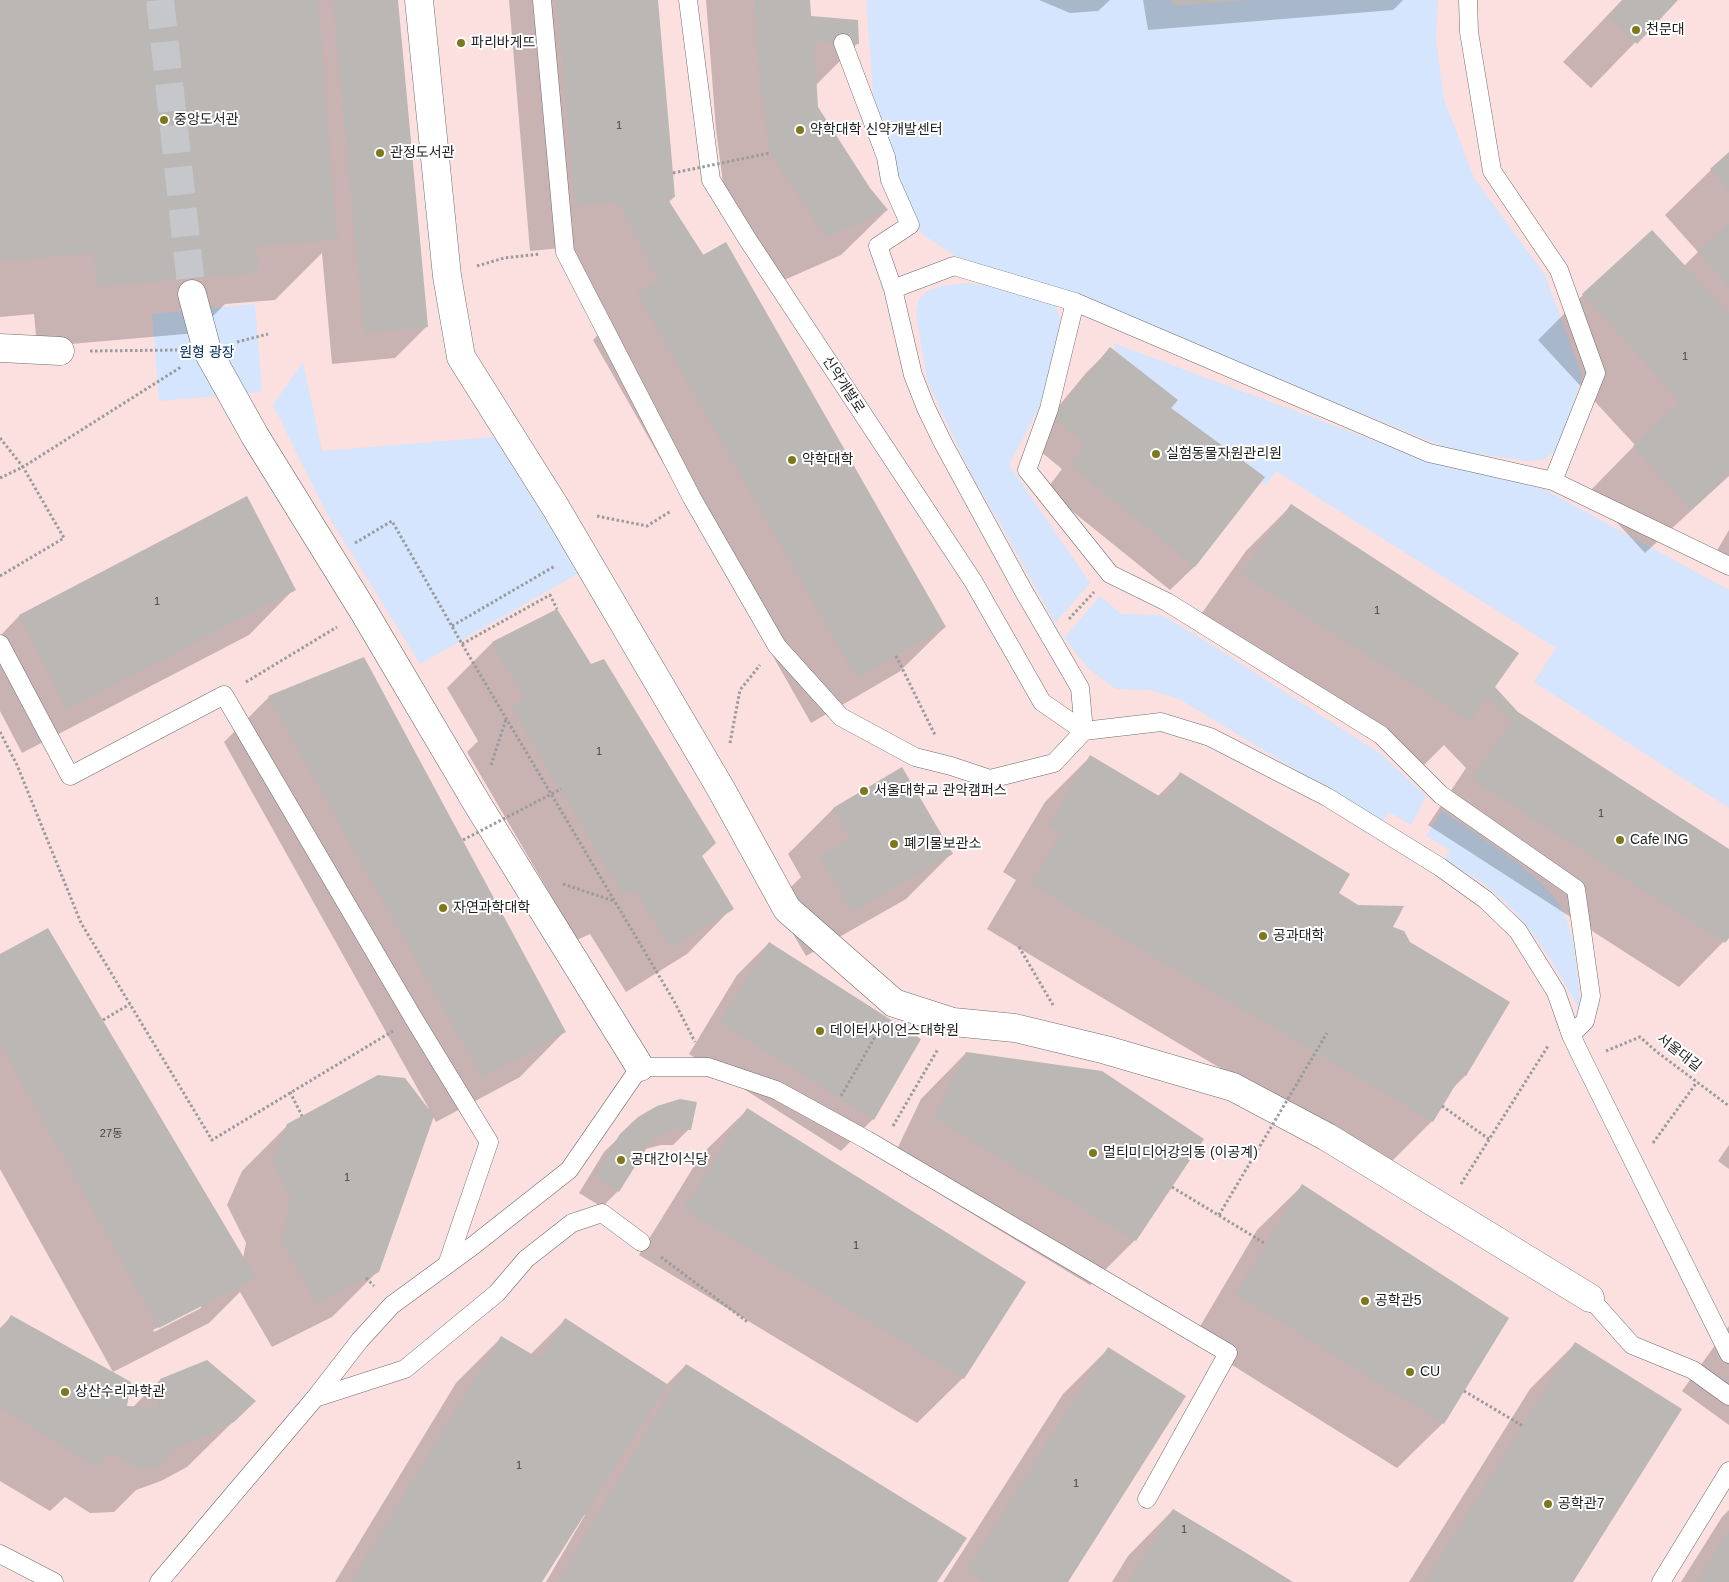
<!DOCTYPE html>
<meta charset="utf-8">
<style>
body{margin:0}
canvas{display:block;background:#eff1f5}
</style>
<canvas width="1729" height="1582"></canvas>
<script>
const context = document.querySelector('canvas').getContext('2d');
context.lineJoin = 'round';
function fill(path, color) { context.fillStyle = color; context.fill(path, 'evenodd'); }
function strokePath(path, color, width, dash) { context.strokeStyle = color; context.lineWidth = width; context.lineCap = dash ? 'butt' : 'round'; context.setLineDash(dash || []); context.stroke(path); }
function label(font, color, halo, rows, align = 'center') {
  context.font = font + ' Helvetica,"Noto Sans KR",sans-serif'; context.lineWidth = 4; context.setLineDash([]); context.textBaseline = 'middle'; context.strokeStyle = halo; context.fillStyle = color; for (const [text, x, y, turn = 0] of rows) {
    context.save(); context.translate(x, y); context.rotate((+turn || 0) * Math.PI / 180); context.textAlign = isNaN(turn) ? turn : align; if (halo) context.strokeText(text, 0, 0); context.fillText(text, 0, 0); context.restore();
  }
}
fill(new Path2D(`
 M0 0H1729V1582H0Z`), '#fbe0df');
fill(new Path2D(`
 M866 0H1171L1172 6 1247 0H1438L1436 39 1444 99 1474 178 1545 275 1582 376 1563 436 1556 450 1544 460 1526 461 1452 450 1119 316 955 256 921 233 876 129Z
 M966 283 996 287 1053 300 1060 318 1061 327 1040 406 1009 465 1090 583 1056 622 1054 621 1002 527 972 476 927 380 916 313 919 299 928 291 941 286Z
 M255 304 262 392 159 401 152 314Z
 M1113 343 1429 461 1544 489 1729 590V808L1534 682 1556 648 1276 471 1266 485 1132 395Z
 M303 362 322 451 494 437 579 573 420 664 326 512 273 405Z
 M1100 596 1121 614 1160 615 1165 617 1201 638 1381 754 1426 796 1411 825 1389 812 1381 823 1341 797 1181 700 1151 690 1116 689 1089 669 1064 638Z
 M1442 811C1475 834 1546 876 1563 911 1570 925 1575 951 1576 967 1578 980 1581 996 1579 1009 1554 963 1527 916 1484 884 1471 875 1458 868 1445 859L1450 850 1426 836Z`), '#d4e5fd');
fill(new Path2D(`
 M0 0H396L427 326 395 358 332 364 322 253 275 300 225 304 196 333 37 347 34 314 0 317Z
 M509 0H657L674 197 669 202 945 627 899 672 811 723 593 340 611 321 572 247 530 251Z
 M706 0H809L810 18 858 43 815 86 816 108 869 189 887 210 841 255 782 281 725 199 716 129Z
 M1039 0H1110L1098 11 1070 13Z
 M1143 0H1403L1393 10 1148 30Z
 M1622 0H1676L1591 88 1563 62Z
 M1729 154V476L1645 553 1589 492 1635 445 1538 340 1583 295 1684 266 1698 252 1665 215 1711 170Z
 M1110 349 1169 408 1195 566 1170 590 1046 490 1062 469 1029 442 1086 373Z
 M247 498 294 589 249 635 22 753 0 711V636L19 616Z
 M1291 506 1493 687 1517 713 1729 851V936L1679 987 1428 825 1466 768 1444 745 1424 765 1197 620 1246 551Z
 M1729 530V561L1715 554Z
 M557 610 732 908 687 954 626 992 590 934 577 940 467 752 478 741 447 688 492 643Z
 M269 697 565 1031 520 1077 436 1122 432 1115 378 1271 332 1317 272 1347 240 1292 209 1323 113 1372 0 1169V956L243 1258 246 1243 227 1205 242 1171 288 1125 429 1109 224 742ZM201 1305V1308L154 1332 153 1330Z
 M1090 757 1157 797 1180 774 1337 894 1391 927 1409 943 1508 1002 1465 1076 1452 1089 1432 1121 1386 1167 987 929 1016 880 1003 872 1045 802Z
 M902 769 951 854 906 899 806 956 775 903 801 877 788 854 833 809Z
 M769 943 873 1119 841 1151 689 1054 737 975Z
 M966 1053 1135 1240 1090 1285 890 1164 921 1099Z
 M747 1110 963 1378 917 1423 639 1255 701 1155Z
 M639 1118 689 1129 673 1145H661L645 1149 618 1191 602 1207 579 1193 604 1152Z
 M1729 1145V1169L1718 1161Z
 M1303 1185 1443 1423 1397 1468 1192 1340 1257 1230Z
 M11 1317 125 1407H133L160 1380 254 1401 187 1467 161 1481 136 1490 114 1512 90 1513 65 1497 50 1511 0 1481V1328Z
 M565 1320 666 1385 686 1365 935 1582H546L585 1515 583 1514 540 1582H335L456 1383 501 1338 530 1355Z
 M1729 1326V1425L1682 1391Z
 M1575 1344 1572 1582H1409L1530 1389Z
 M1108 1349 1066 1582H943L1063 1394Z
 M1173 1510 1291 1582H1112L1128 1556Z
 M1729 1510V1582H1681L1722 1517Z`), '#0003');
fill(new Path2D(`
 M0 0H318L337 240 256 246 258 273 97 287 94 253 0 262Z
 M333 0H398L428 327 364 333Z
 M557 0H658L675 197 667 198 703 255 726 242 946 627 857 678 637 293 659 281 618 202 575 206Z
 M754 0H810L811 16 858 20 859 44 814 41 818 107 870 188 888 210 827 237 770 153 760 83Z
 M1171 0H1230V1L1172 6Z
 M1623 0H1678L1637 44 1608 16Z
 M1729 152V191L1710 169Z
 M1729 224V287L1698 251Z
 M1652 230 1729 313V474L1691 509 1633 446 1681 401 1582 294Z
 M1110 347 1178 400 1171 408 1265 477 1195 567 1070 465 1085 444 1053 417Z
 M247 496 296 590 67 709 19 615Z
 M1291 504 1519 653 1495 687 1518 712 1729 849V938L1725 943 1472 779 1511 722 1487 697 1470 721 1241 574Z
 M557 609 591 664 604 659 716 843 702 856 734 909 671 948 635 889 623 895 511 706 524 698 492 642Z
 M364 657 566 1032 482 1077 268 696Z
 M1090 755 1164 799 1180 772 1350 874 1339 893 1358 905 1404 906 1393 927 1404 931 1410 942 1510 1002 1466 1076 1462 1074 1433 1122 1031 884 1061 834 1048 827Z
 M902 767 953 854 852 912 820 856 850 839 833 808Z
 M48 928 256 1278 159 1328 0 1043V954Z
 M769 942 921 1039 874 1120 720 1022Z
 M966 1052 1102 1071 1204 1139 1136 1241 934 1118Z
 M378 1075 405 1078 434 1116 379 1272 317 1303 281 1240 291 1198 272 1159 287 1124Z
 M680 1099 697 1102 691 1130 678 1129 662 1133 649 1144 619 1192 594 1176 620 1134 638 1117 657 1106Z
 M747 1108 1026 1282 964 1379 684 1209Z
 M1302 1184 1509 1318 1444 1424 1236 1294Z
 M11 1315 131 1382 127 1406 158 1407 160 1379 207 1360 256 1401 234 1422 208 1436 176 1447 160 1467 136 1468 111 1452 96 1467 0 1408V1333Z
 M565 1318 667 1384 542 1582H351L501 1336 540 1359Z
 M1575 1342 1682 1409 1573 1582H1425Z
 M1108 1347 1186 1396 1068 1582H984L966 1571Z
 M686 1364 967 1538 937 1582H558Z
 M1173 1509 1243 1551 1293 1582H1128Z
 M1729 1530V1582H1697Z`), '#bab7b4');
strokePath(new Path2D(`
 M160 0 192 294`), '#c5c7ca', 28, [28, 14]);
const lane = new Path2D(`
 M542 0 565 252 692 498 777 646 841 717 915 757 951 766 990 779 1054 763 1084 731 1161 722 1210 737 1327 797 1440 867 1486 900 1518 931 1556 992 1571 1035 1583 1060 1729 1354
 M688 0 711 180 748 240 973 581 1042 702 1084 731
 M1468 0 1469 32 1492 171 1559 270 1596 373 1553 481
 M843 43 886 157 890 180 910 225 878 246 893 289
 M1075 302 1049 409 1027 470 1110 574 1167 602 1381 735 1441 795 1576 889 1591 996 1585 1021 1571 1035
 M0 644 70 776 224 695 414 1019 489 1142 447 1265
 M1084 731 1080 688 1023 590 943 443 926 408 913 375 893 289 954 266 1075 302 1429 453 1553 481 1729 566
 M1590 1298 1632 1345 1693 1370 1729 1396
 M315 1398 405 1369 497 1293 526 1259 572 1223 602 1213 641 1242
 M0 1554 54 1582
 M159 1582 315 1398 360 1340 392 1305 474 1245 569 1170 640 1067H708L776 1090 867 1140 1228 1353 1147 1499
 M1661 1582 1729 1471`);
const street = new Path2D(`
 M419 0 447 276 461 357 556 508 721 789 787 909 894 1003 953 1022 1015 1028 1106 1050 1233 1087 1327 1137 1590 1298
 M192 294 207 350 255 436 364 612 478 805 640 1067
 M0 348 60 351`);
strokePath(lane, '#6c6f72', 19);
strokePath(street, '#6c6f72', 29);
strokePath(new Path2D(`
 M477 266 504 258 540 254
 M237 342 268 334
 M90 351 177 350
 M0 438 23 467 0 478
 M597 516 647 526 671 511
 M355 543 392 521 462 644 674 1001 695 1042
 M0 576 64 538 23 467 181 367
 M1069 619 1094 592
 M452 626 555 566
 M462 644 550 595 557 609
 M896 656 935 735
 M246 682 337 627
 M0 732 17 765 81 923 212 1140 393 1031
 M730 743 740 690 760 665
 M491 765 506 719
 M563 884 614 901
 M1019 947 1053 1005
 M103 1020 130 1004
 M1606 1051 1640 1037 1657 1052 1729 1106
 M290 1092 302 1116
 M841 1096 879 1030
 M1442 1106 1489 1139
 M893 1126 938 1049
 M1653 1143 1697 1082
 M1461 1184 1548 1046
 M1172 1187 1266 1244
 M661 1257 749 1323
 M366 1278 374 1286
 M1464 1391 1523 1426`), '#999b9d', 3, [2.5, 2.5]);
strokePath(lane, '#fff', 18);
strokePath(street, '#fff', 28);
strokePath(new Path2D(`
 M673 173 770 153
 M463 840 561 789
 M1219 1215 1327 1033`), '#999b9d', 3, [2.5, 2.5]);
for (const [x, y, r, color] of [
 [1636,30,5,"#7e781d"],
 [461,43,5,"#7e781d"],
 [164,120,5,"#7e781d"],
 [800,130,5,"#7e781d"],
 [380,153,5,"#7e781d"],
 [1156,454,5,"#7e781d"],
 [792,460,5,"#7e781d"],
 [864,791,5,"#7e781d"],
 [1620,840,5,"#7e781d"],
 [894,844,5,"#7e781d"],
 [443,908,5,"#7e781d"],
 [1263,936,5,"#7e781d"],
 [820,1031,5,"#7e781d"],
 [1093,1153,5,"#7e781d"],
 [621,1160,5,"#7e781d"],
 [1365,1301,5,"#7e781d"],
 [1410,1372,5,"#7e781d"],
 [65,1392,5,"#7e781d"],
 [1548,1504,5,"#7e781d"]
]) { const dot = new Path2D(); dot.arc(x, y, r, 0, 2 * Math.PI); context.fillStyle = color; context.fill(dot); strokePath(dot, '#fff', 2); }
label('11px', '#454545', null, [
 ["1",619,126],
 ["1",1685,357],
 ["1",157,602],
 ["1",1377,611],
 ["1",599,752],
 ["1",1601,814],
 ["27동",111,1134],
 ["1",347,1178],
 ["1",856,1246],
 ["1",519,1466],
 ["1",1076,1484],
 ["1",1184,1530]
]);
label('14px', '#1e1f20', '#fff', [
 ["천문대",1646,30],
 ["파리바게뜨",471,43],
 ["중앙도서관",174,120],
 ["약학대학 신약개발센터",810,130],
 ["관정도서관",390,153],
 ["실험동물자원관리원",1166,454],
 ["약학대학",802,460],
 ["서울대학교 관악캠퍼스",874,791],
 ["Cafe ING",1630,840],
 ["폐기물보관소",904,844],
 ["자연과학대학",453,908],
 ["공과대학",1273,936],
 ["데이터사이언스대학원",830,1031],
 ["멀티미디어강의동 (이공계)",1103,1153],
 ["공대간이식당",631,1160],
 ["공학관5",1375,1301],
 ["CU",1420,1372],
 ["상산수리과학관",75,1392],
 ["공학관7",1558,1504]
], 'left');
label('14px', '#022e60', '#fff', [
 ["원형 광장",207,353]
]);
label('14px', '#1e1f20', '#fff', [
 ["신약개발로",843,385,57],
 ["서울대길",1679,1053,38]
]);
</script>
